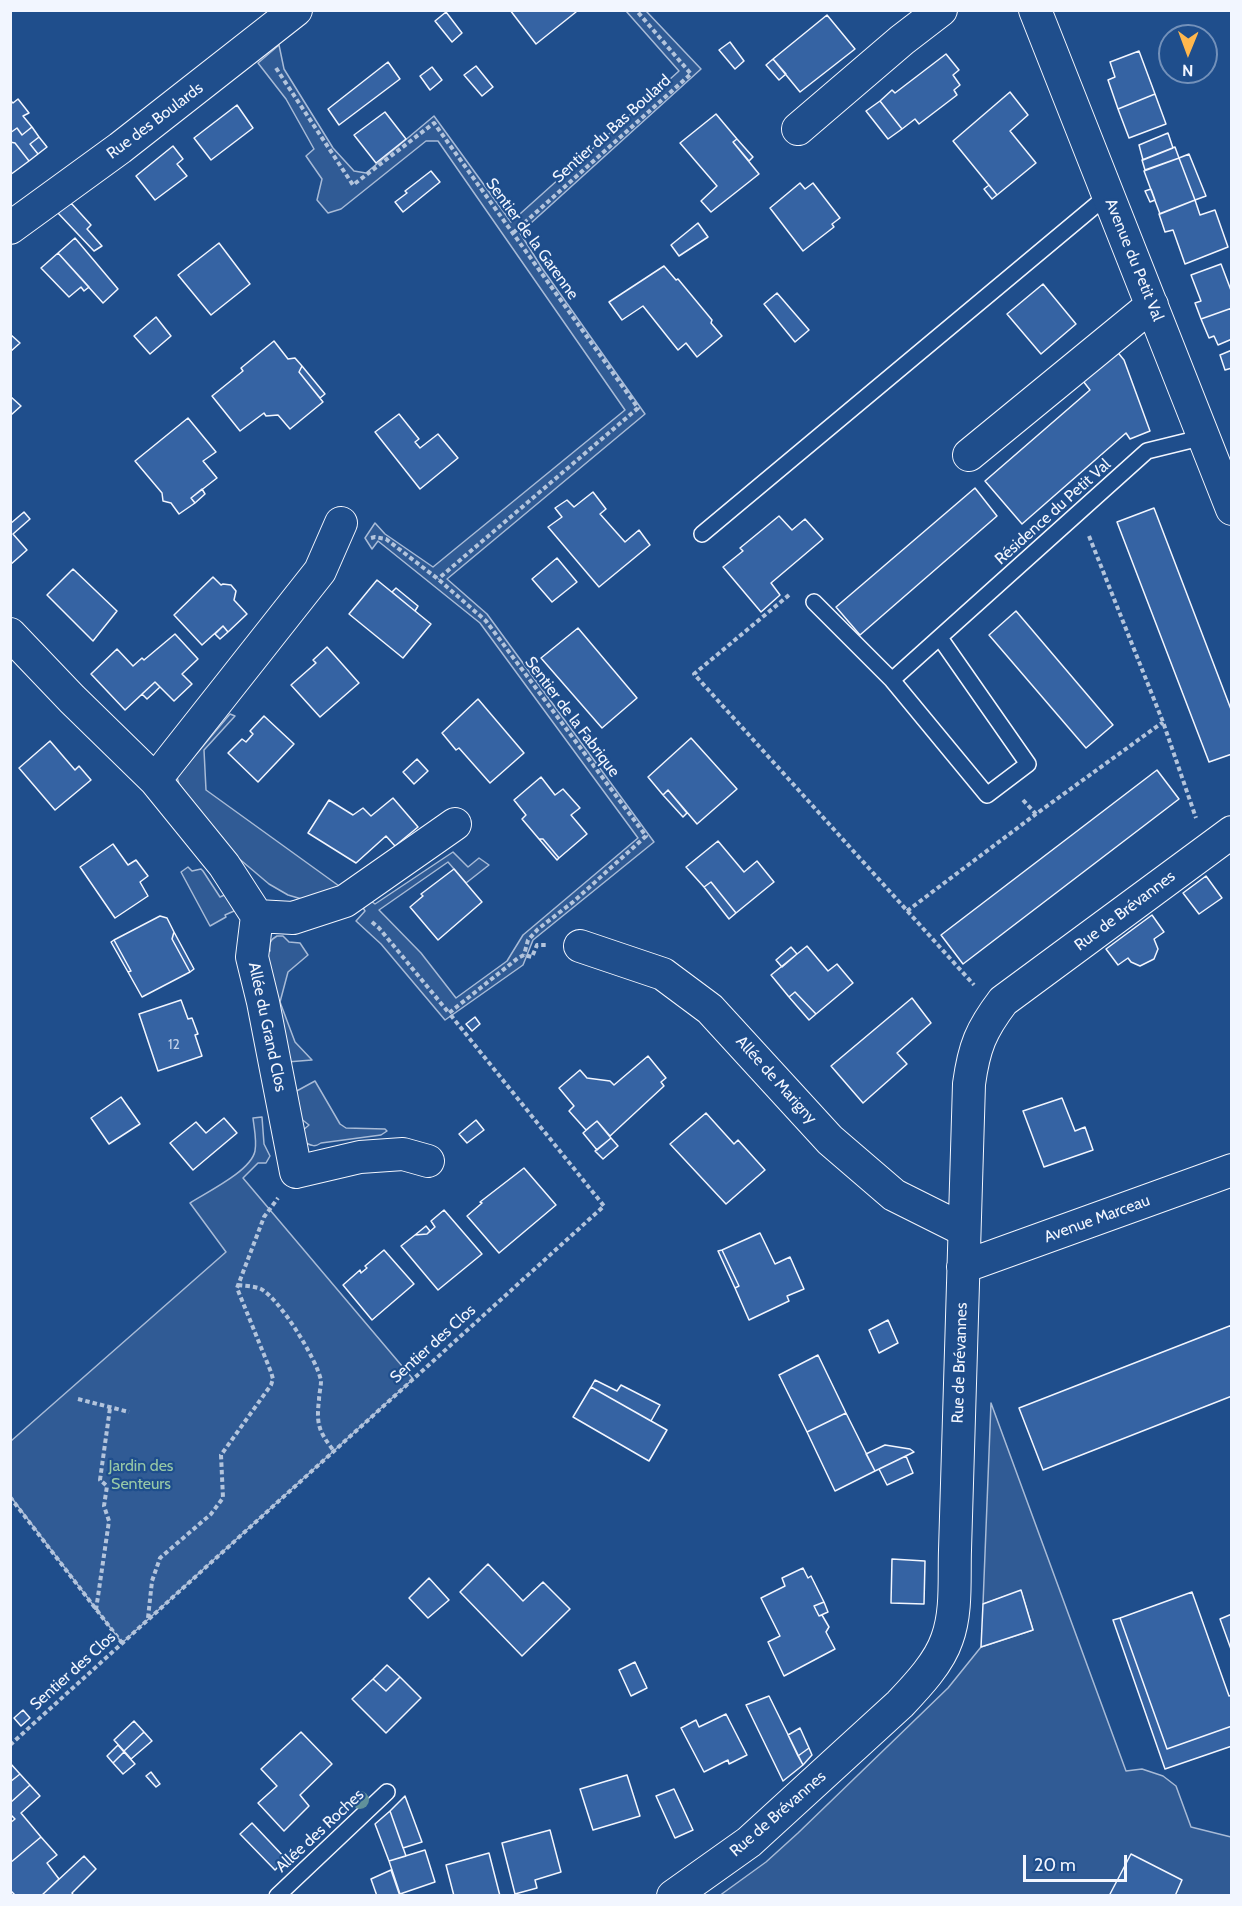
<!DOCTYPE html>
<meta charset="utf-8">
<style>
body{margin:0}
#map{position:relative;width:1242px;height:1906px;overflow:hidden;background:#1f4e8c;font-family:Cabin,sans-serif}
canvas{display:block}
.frame{position:absolute;inset:0;border:12px solid #f2f6ff;pointer-events:none}
.north{position:absolute;left:1158px;top:24px;width:60px;height:60px;box-sizing:border-box;background:#1f4e8c;border:2px solid #7391ba;border-radius:50%;rotate:181deg;font-size:16px;font-weight:700;line-height:24px;text-align:center;color:#f2f6ff}
.north::after{content:'';display:block;margin:auto;width:21px;height:27px;background:#ffb74d;clip-path:polygon(50% 0,100% 100%,50% 72%,0 100%)}
.scale{position:absolute;left:1023px;top:1855px;width:104px;height:27px;box-sizing:border-box;border:3px solid #f2f6ff;border-top:0;padding-left:8px;font-size:18px;line-height:21px;white-space:nowrap;color:#f2f6ff;-webkit-text-stroke:4px #1f4e8c;paint-order:stroke}
</style>
<div id="map">
<canvas width="1242" height="1906"></canvas>
<div class="frame"></div>
<div class="north">N</div>
<div class="scale">20 m</div>
</div>
<script>
const context = document.querySelector('canvas').getContext('2d');
context.lineJoin = 'round';
function fill(path, color) { context.fillStyle = color; context.fill(path, 'evenodd'); }
function strokePath(path, color, width, dash) { context.strokeStyle = color; context.lineWidth = width; context.lineCap = dash ? 'butt' : 'round'; context.setLineDash(dash || []); context.stroke(path); }
function label(font, color, halo, rows, align = 'center') {
  context.font = font + ' Cabin,sans-serif'; context.lineWidth = 4.5; context.setLineDash([]); context.textBaseline = 'middle'; context.strokeStyle = halo; context.fillStyle = color; for (const [text, x, y, turn = 0] of rows) {
    context.save(); context.translate(x, y); context.rotate((+turn || 0) * Math.PI / 180); context.textAlign = isNaN(turn) ? turn : align; if (halo) context.strokeText(text, 0, 0); context.fillText(text, 0, 0); context.restore();
  }
}
const green = new Path2D(`
 M626 11H646L701 69 520 233 542 268 645 414 447 579 487 614 654 842 533 940 523 965 445 1020 381 944 356 921 365 911 362 906 371 901 375 904 453 852 468 867 479 858 489 865 466 883 448 862 379 910 421 953 456 998 507 961 523 935 638 838 480 623 378 541 372 549 365 538 375 523 385 534 433 567 625 410 438 141H426L341 209 328 213 317 200 322 179 306 156 314 149 286 99 258 63 279 45 284 69 333 148 354 171 366 173 434 116 511 222 679 71Z
 M230 714 235 716 204 750 206 790 346 891 305 900 288 895 269 884 224 846 179 784 177 777 179 772 182 771Z
 M188 867 192 871 201 869 203 871 220 897 229 893 234 911 225 915 226 917 210 926 181 872Z
 M277 936H283L289 942 300 943 308 955 288 972 280 1002 295 1042 312 1060 287 1062 266 951H270C269 943 270 940 277 936Z
 M315 1081 340 1124 346 1128 385 1129 387 1131 381 1135 321 1143C315 1147 312 1146 306 1143L302 1131 309 1125 300 1118 293 1093Z
 M262 1117 264 1144 270 1156 266 1163H258L243 1178 413 1379 122 1643 11 1497V1441L226 1252 190 1203C207 1192 251 1171 255 1151 257 1140 254 1128 253 1118Z
 M991 1403 1126 1771 1142 1769 1163 1776 1176 1786 1191 1827 1231 1837V1895L719 1896 766 1862 798 1833 948 1688 981 1647 1033 1630 1021 1591 983 1604Z`);
fill(green, '#305b95');
strokePath(green, '#a8bbd7', 1.5);
const building = new Path2D(`
 M510 10H574L576 12 536 44Z
 M446 12 462 33 452 42 435 21Z
 M827 15 855 49 800 92 773 59Z
 M730 42 744 61 735 69 719 50Z
 M1139 51 1155 94 1118 109 1108 80 1115 77 1110 62Z
 M946 54 959 70 953 75 960 85 954 90 957 95 919 124 915 119 902 129 880 101 892 90 895 93Z
 M773 59 786 74 779 80 766 65Z
 M388 62 400 79 339 125 328 109Z
 M476 66 493 87 482 96 464 75Z
 M432 67 442 80 430 90 420 76Z
 M1010 92 1028 115 1010 131 1036 163 997 195 953 141Z
 M1155 94 1166 124 1129 138 1118 109Z
 M18 99 29 113 23 116 32 127 22 135 17 128 10 133V100L13 103Z
 M880 101 902 129 888 139 866 111Z
 M237 105 253 128 211 160 194 138Z
 M385 112 406 139 376 163 354 135Z
 M716 114 737 139 733 142 759 174 711 212 701 201 717 186 680 143Z
 M32 127 39 137 30 144 38 154 29 161 15 143 10 142V133L17 128 22 135Z
 M1168 133 1173 148 1143 160 1139 145Z
 M39 137 47 147 38 154 30 144Z
 M737 139 753 157 749 161 733 142Z
 M10 142 15 143 29 161 10 175Z
 M173 146 183 159 177 164 187 176 155 200 136 176Z
 M1175 147 1179 158 1145 170 1142 160Z
 M1189 154 1206 196 1195 200 1179 158Z
 M1179 158 1195 200 1160 214 1144 171Z
 M431 171 440 182 403 212 395 202 407 193 405 191Z
 M800 183 805 189 813 183 840 218 832 224 834 227 803 251 770 208Z
 M989 185 997 195 992 199 984 189Z
 M1151 189 1155 200 1150 202 1145 191Z
 M1195 200 1200 215 1215 210 1228 247 1185 264 1173 230 1165 232 1159 214Z
 M71 203 91 225 87 229 102 246 94 251 57 212Z
 M698 223 708 237 679 256 671 245Z
 M75 238 118 289 103 303 58 253Z
 M219 243 250 284 211 315 178 275Z
 M58 253 89 287 84 291 81 287 69 297 41 268Z
 M1221 264 1232 293V308L1201 319 1195 303 1201 301 1191 275Z
 M664 266 676 280 678 279 712 320 711 323 722 336 697 357 686 343 678 350 643 306 622 320 609 302Z
 M1043 284 1076 324 1041 354 1007 314Z
 M777 293 809 330 795 342 764 304Z
 M1232 308V339L1218 345 1214 336 1209 338 1201 319Z
 M156 317 171 336 150 354 134 336Z
 M10 334 20 343 10 352Z
 M274 341 288 359 295 358 302 366 299 372 323 402 290 429 278 415 266 416 264 413 240 431 212 396 243 371 241 368Z
 M1115 349 1124 360 1150 431 1130 439 1126 433 1022 524 985 481 1090 390 1080 377Z
 M1232 350V368L1225 370 1220 355Z
 M302 366 325 394 320 398 299 372Z
 M10 396 21 406 11 415 10 414Z
 M399 414 419 439 415 442 420 448 438 434 458 458 420 489 375 432Z
 M188 418 216 452 203 461 217 478 191 498 195 503 179 514 171 503 163 501 162 493 135 461Z
 M975 488 997 516 860 635 836 607Z
 M202 489 205 494 195 503 191 498Z
 M593 492 606 509 600 514 625 542 639 530 650 545 599 587 548 527 562 517 555 508 567 500 574 507Z
 M1154 508 1232 712V754L1209 762 1117 522Z
 M24 512 30 519 13 534 27 550 10 565V524Z
 M779 516 792 530 805 519 823 539 771 583 780 595 761 612 723 567 743 551 740 548Z
 M557 558 577 582 552 602 532 579Z
 M73 569 117 611 93 641 47 595Z
 M213 577 221 585 223 584 231 585 236 591 234 600 247 614 228 632 223 626 202 645 174 615Z
 M377 580 431 624 403 658 349 614Z
 M396 588 418 606 415 611 392 592Z
 M1016 611 1113 725 1086 748 989 635Z
 M223 626 228 632 220 639 215 634Z
 M578 628 637 698 602 728 541 658Z
 M175 634 198 659 182 674 192 684 174 701 155 682 125 710 91 674 117 649 133 666 142 658 144 660Z
 M327 647 359 683 320 717 291 685 316 663 313 660Z
 M155 682 160 687 147 699 142 694Z
 M478 699 524 753 490 783 459 748 456 750 442 733Z
 M264 716 294 744 258 782 228 753 242 739 246 742 253 734 250 731Z
 M691 738 737 789 697 824 668 790 663 795 648 777Z
 M50 741 75 770 79 766 91 780 55 810 19 768Z
 M417 759 428 771 414 784 403 772Z
 M1157 770 1179 799 963 964 941 935Z
 M541 777 555 795 563 789 580 808 571 815 587 834 559 858 543 839H539L522 819 526 815 514 800Z
 M668 790 687 813 683 817 663 795Z
 M393 798 418 827 395 846 386 836 356 863 308 833 329 800 353 815 363 808 371 816Z
 M539 839H543L559 858 557 860Z
 M718 841 744 872 757 861 774 882 736 913 711 882 704 887 686 867Z
 M113 844 128 865 136 860 148 876 140 882 148 896 115 918 80 867Z
 M454 869 482 902 438 940 410 907 423 896 421 894Z
 M1206 876 1222 898 1199 914 1183 893Z
 M711 882 736 913 729 919 704 887Z
 M1152 915 1164 932 1154 939 1158 949 1154 959 1140 966 1131 962 1128 958 1118 965 1106 949Z
 M160 916 167 918 174 932 172 939 190 972 142 997 128 972 131 971 114 940Z
 M174 932 194 969 190 972 172 939Z
 M114 940 131 971 128 972 111 942Z
 M807 946 828 971 837 964 853 983 816 1014 795 992 789 997 771 975Z
 M791 947 797 954 782 967 776 960Z
 M795 992 816 1014 809 1020 789 997Z
 M912 998 931 1023 897 1053 907 1064 863 1103 831 1066Z
 M181 1000 188 1019 192 1018 198 1034 195 1035 202 1056 158 1071 139 1014Z
 M475 1017 480 1024 472 1031 466 1024Z
 M648 1056 666 1078 661 1082 664 1086 610 1136 597 1121 586 1130 569 1111 574 1106 559 1088 580 1070 587 1078 610 1081 614 1085Z
 M121 1097 140 1124 109 1144 91 1118Z
 M1062 1098 1075 1131 1085 1127 1093 1150 1044 1167 1023 1111Z
 M706 1113 734 1144 738 1140 765 1170 726 1204 670 1144Z
 M224 1118 237 1133 193 1170 170 1143 196 1122 206 1133Z
 M476 1120 484 1130 467 1143 459 1134Z
 M597 1121 611 1138 597 1150 583 1133Z
 M611 1138 618 1146 603 1159 595 1151Z
 M524 1168 556 1205 499 1253 467 1216 482 1203 480 1202Z
 M444 1210 482 1254 438 1290 401 1246 415 1235 427 1234 435 1227 431 1221Z
 M426 1226 430 1231 427 1234 415 1235Z
 M760 1233 775 1264 790 1257 804 1289 787 1296 789 1301 749 1320 735 1288 739 1286 722 1250Z
 M384 1250 414 1284 372 1320 343 1285 360 1270 361 1273 367 1268 365 1266Z
 M722 1250 739 1286 735 1288 718 1251Z
 M888 1320 898 1343 879 1353 869 1330Z
 M1232 1325V1396L1043 1470 1019 1408Z
 M818 1355 846 1413 807 1432 779 1375Z
 M595 1380 617 1391 621 1385 660 1405 651 1421 591 1387Z
 M591 1387 667 1430 649 1461 573 1417Z
 M846 1413 875 1471 835 1491 807 1432Z
 M885 1445 910 1449 914 1452 875 1471 866 1454Z
 M906 1456 913 1473 887 1485 879 1469Z
 M892 1559 925 1561 924 1604 891 1603Z
 M488 1564 523 1601 543 1582 570 1609 522 1656 460 1592Z
 M803 1568 808 1578 811 1576 824 1602 814 1606 819 1616 822 1615 829 1627 826 1632 835 1649 784 1676 768 1642 780 1636 761 1598 785 1586 782 1578Z
 M429 1578 449 1600 428 1618 409 1598Z
 M1021 1590 1033 1630 981 1647 983 1604Z
 M1192 1592 1229 1696 1232 1695V1726L1167 1749 1120 1618Z
 M824 1602 828 1612 819 1616 814 1606Z
 M1232 1614V1652L1220 1619Z
 M1120 1618 1167 1749 1232 1726V1746L1165 1769 1113 1620Z
 M635 1662 647 1688 631 1696 619 1670Z
 M387 1665 400 1677 386 1691 373 1679Z
 M400 1677 421 1698 386 1733 352 1699 373 1679 386 1691Z
 M769 1696 803 1765 783 1781 746 1705Z
 M23 1710 30 1718 21 1726 14 1718Z
 M726 1714 747 1755 729 1764 728 1760 704 1772 681 1728 696 1720 699 1727Z
 M134 1721 144 1732 124 1751 114 1740Z
 M800 1728 809 1748 798 1756 788 1735Z
 M144 1732 152 1741 131 1759 124 1751Z
 M301 1732 332 1764 300 1795 309 1806 284 1831 258 1803 277 1786 261 1769Z
 M118 1745 124 1752 113 1763 107 1756Z
 M809 1748 812 1755 803 1765 798 1756Z
 M124 1752 135 1764 123 1774 113 1763Z
 M10 1763 20 1774 10 1782Z
 M151 1772 160 1784 156 1787 146 1776Z
 M20 1774 30 1785 10 1803V1782Z
 M627 1775 640 1816 593 1830 580 1789Z
 M30 1785 40 1796 21 1813 41 1837 10 1863V1823L15 1819 10 1814V1803Z
 M674 1789 693 1830 675 1838 656 1796Z
 M405 1796 422 1842 403 1848 390 1811Z
 M390 1811 406 1856 389 1861 375 1824Z
 M252 1823 286 1859 275 1870 240 1834Z
 M550 1830 561 1872 535 1880 537 1888 515 1894 502 1843Z
 M41 1837 57 1855 47 1863 59 1879 41 1896H16L10 1890V1863Z
 M425 1850 435 1882 400 1894 389 1861Z
 M489 1853 500 1896H454L446 1865Z
 M1131 1854 1182 1880 1175 1896H1109Z
 M84 1856 96 1869 72 1893 74 1896H41Z
 M391 1870 400 1896H377L371 1879Z`);
fill(building, '#3563a3');
strokePath(building, '#f2f6ff', 1.5);
const service = new Path2D(`
 M702 534 1108 195
 M814 602 892 680 987 795 1028 764 940 638
 M892 680 1147 451 1204 437
 M277 1896 387 1792`);
const minor = new Path2D(`
 M1035 10 1232 509
 M798 129 902 40 941 10
 M10 228 120 148 296 10
 M969 455 1152 305
 M10 634 72 699 155 780 224 865 257 916 252 957 263 1002 296 1172 360 1157 403 1154 428 1161
 M155 780 320 571 341 523
 M257 916 293 918 345 901 455 824
 M580 946 663 974 710 1009 830 1140 894 1195 964 1230
 M963 1267 1232 1170
 M673 1896 749 1842 900 1704C917 1686 939 1663 947 1639 957 1612 954 1579 955 1550L969 1084C974 1047 981 1030 1003 1001L1232 832`);
strokePath(service, '#f2f6ff', 18);
strokePath(minor, '#f2f6ff', 34);
strokePath(new Path2D(`
 M276 68 353 185 434 123 638 408 438 579
 M513 233 691 74 636 10
 M1089 536 1163 722 1196 818
 M371 538 375 537 386 539 438 579 486 621 646 836 573 902 538 929 528 940 524 955
 M789 595 694 674 974 985
 M1023 800 1036 814 1163 722
 M907 911 1036 814
 M372 922 379 928 449 1013
 M238 1285C245 1286 254 1286 261 1289 279 1298 318 1361 321 1381 321 1387 319 1394 319 1400 316 1424 319 1432 334 1451
 M78 1399 129 1412
 M10 1497 122 1643
 M96 1610 109 1521 104 1506 107 1486 100 1480 110 1408
 M148 1618 152 1581 160 1558 211 1514 223 1498 221 1455 271 1385 273 1379 271 1372 237 1288 264 1217 278 1198
 M10 1745 604 1206 449 1013 518 958 524 955 532 957 537 945H548`), '#b3c4dc', 4, [4.5, 3]);
strokePath(service, '#1f4e8c', 15);
strokePath(minor, '#1f4e8c', 32);
context.fillStyle = '#61919a';
for (const [x, y] of [
 [360,1800]
]) { context.beginPath(); context.arc(x, y, 9, 0, 2 * Math.PI); context.fill(); }
label('14px', '#c3d1e8', null, [
 ["12",174,1045]
]);
label('16px', '#f2f6ff', '#1f4e8c', [
 ["Rue des Boulards",155,121,-37],
 ["Sentier du Bas Boulard",612,129,-42],
 ["Sentier de la Garenne",532,239,54],
 ["Avenue du Petit Val",1134,260,68],
 ["Résidence du Petit Val",1053,512,-42],
 ["Sentier de la Fabrique",572,717,53],
 ["Rue de Brévannes",1125,911,-37],
 ["Allée du Grand Clos",267,1027,78],
 ["Allée de Marigny",776,1080,48],
 ["Avenue Marceau",1097,1219,-20],
 ["Sentier des Clos",433,1344,-42],
 ["Rue de Brévannes",960,1363,-88],
 ["Sentier des Clos",73,1671,-42],
 ["Rue de Brévannes",778,1814,-41],
 ["Allée des Roches",320,1831,-43]
]);
label('16px', '#97c8a6', '#1f4e8c', [
 ["Jardin des",141,1466],
 ["Senteurs",141,1484]
]);
</script>
